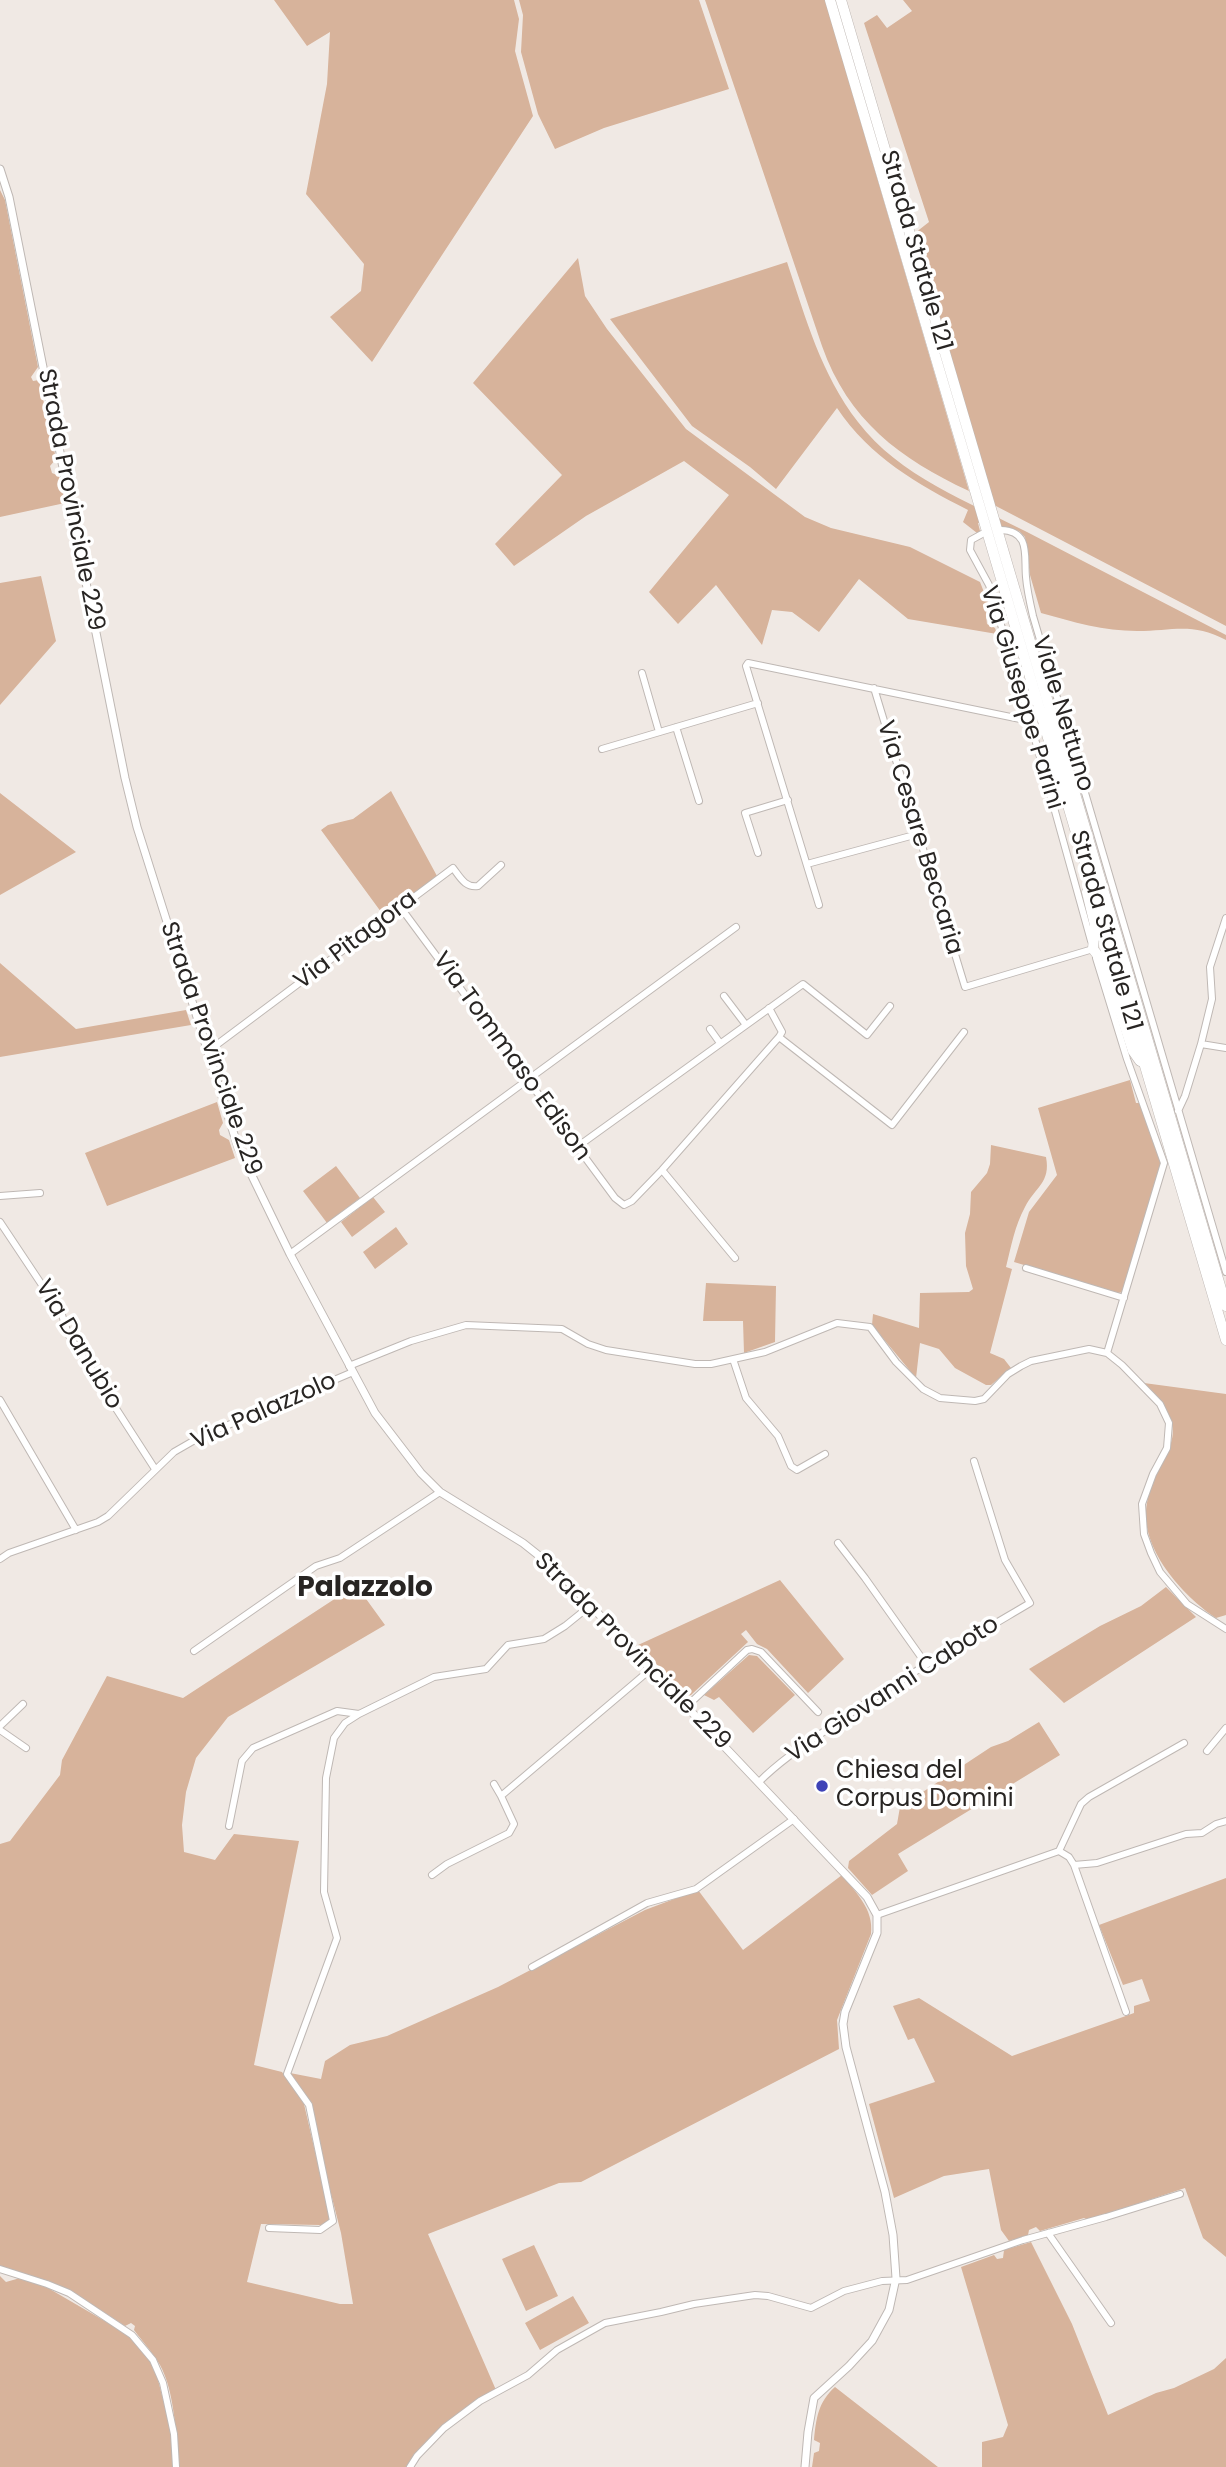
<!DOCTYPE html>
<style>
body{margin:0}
canvas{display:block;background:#f0e9e4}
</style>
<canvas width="1226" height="2467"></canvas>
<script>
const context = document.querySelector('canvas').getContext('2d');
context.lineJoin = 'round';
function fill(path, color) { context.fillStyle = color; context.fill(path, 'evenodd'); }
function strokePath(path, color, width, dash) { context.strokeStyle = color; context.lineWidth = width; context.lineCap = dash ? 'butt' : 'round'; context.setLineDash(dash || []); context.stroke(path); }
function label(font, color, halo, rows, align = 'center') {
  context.font = font + ' Poppins,sans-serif'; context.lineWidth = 7; context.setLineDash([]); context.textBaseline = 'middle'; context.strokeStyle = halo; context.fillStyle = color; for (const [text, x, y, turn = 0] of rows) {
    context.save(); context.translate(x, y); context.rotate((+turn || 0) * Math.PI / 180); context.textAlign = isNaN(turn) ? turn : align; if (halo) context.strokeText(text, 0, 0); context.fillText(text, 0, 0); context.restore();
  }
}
fill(new Path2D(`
 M274 0H514L519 19 515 51 533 116 372 362 330 317 361 291 364 264 306 194 327 84 330 32 307 46Z
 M519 0H699L729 89 604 128 555 149 538 114 521 52 523 15Z
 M705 0H825L969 491C900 459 848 420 822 346Z
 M903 0H1226V626L994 505 915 233 929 222 864 23 877 15 887 28 912 11Z
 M0 190 5 200 38 367 31 377 33 381 39 380 56 459 50 466 52 473 59 476 65 503 0 517Z
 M578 258 585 296 607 329 686 429 805 517 831 528 910 547 980 582 991 610 986 615 987 624 995 628 997 634 908 619 859 579 819 632 792 612 772 610 762 645 716 585 678 624 649 592 729 495 684 461 586 516 514 566 495 544 562 475 473 383Z
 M787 262C806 319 821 374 858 422 899 476 969 502 1027 532 1093 566 1160 601 1226 635V640C1192 622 1173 631 1137 631 1104 631 1073 622 1041 613L1030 575 1025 537 1019 531 1001 527 998 519 978 523 980 531 977 533 963 522 968 510C917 484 870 457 837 408L776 489 750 467 692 426 610 319Z
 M41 576 56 641 0 705V583Z
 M391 791 437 876 384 916 321 830 328 825 353 819Z
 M0 793 76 852 0 895Z
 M0 963 76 1029 186 1010 191 1025 0 1057Z
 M1130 1080 1136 1103H1140L1161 1162 1123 1292 1118 1293 1014 1262 1029 1212 1057 1175 1038 1108Z
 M217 1102 223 1123 219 1130 220 1135 229 1140 235 1158 107 1206 85 1153Z
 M991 1145 1046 1157C1051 1183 1035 1187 1025 1207 1015 1225 1011 1247 1006 1267L1012 1269 990 1353 1004 1359 1011 1368 991 1385H986L955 1368 939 1349 920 1343 916 1378 872 1325 873 1314 919 1328 920 1293 969 1292 973 1289 966 1266 965 1233 970 1214 971 1192 987 1173 990 1164Z
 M336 1166 360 1198 327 1223 303 1191Z
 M373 1197 385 1212 352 1237 341 1222Z
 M396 1227 408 1244 375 1269 363 1252Z
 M706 1283 776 1286 775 1342 744 1353 743 1321H703Z
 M1144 1383 1226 1394V1615L1216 1618C1183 1596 1138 1547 1147 1503 1158 1446 1201 1440 1144 1383Z
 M780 1580 844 1659 808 1693 767 1649 757 1644 746 1630 741 1634 748 1642 691 1695 687 1696 638 1645Z
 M356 1585 385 1625 228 1717 196 1758 186 1792 182 1825 184 1852 215 1860 234 1834 299 1841 254 2065 282 2072 304 2104 330 2216V2221L321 2225 261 2224 247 2282 340 2304H353L341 2233 317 2139 313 2109 291 2078 290 2073 321 2079 325 2061 350 2045 387 2036 498 1987 645 1910 698 1890 743 1950 842 1875C856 1893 874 1909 871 1934L837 2020 839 2049 581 2182 559 2183 428 2234 496 2390 443 2426 408 2467H179C176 2437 175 2392 160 2365 153 2353 143 2342 134 2330L135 2326 131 2323 125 2326C87 2300 46 2277 0 2267V1844L10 1841 60 1775 62 1760 107 1676 183 1698Z
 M1166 1587 1196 1617 1064 1703 1029 1669 1100 1626 1141 1606Z
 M749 1655 757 1656 795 1695 753 1733 719 1697 714 1700 704 1695Z
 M1039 1722 1060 1755 898 1854 908 1871 872 1895 848 1868 849 1861 897 1824 900 1807 991 1747 1008 1741Z
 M1226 1878V2257L1203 2238 1185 2188 1088 2220 1084 2218 1040 2231 1036 2227 1029 2230 1028 2235 1009 2241 1001 2230 989 2169 944 2176 894 2198 869 2104 935 2082 914 2038 908 2040 893 2006 919 1998 1012 2056 1123 2017 1134 2013V2006L1150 2001 1142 1979 1123 1985 1099 1925Z
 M1031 2242 1072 2324 1108 2415 1156 2393 1174 2388 1214 2369 1226 2358V2467H982V2442L1003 2437 1008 2425 961 2267 994 2255 997 2259 1003 2258 1004 2250Z
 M534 2245 558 2296 526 2311 502 2259Z
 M0 2276 6 2282 20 2278 48 2288 127 2334 150 2361 157 2376 172 2434 174 2467H0Z
 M573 2296 589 2323 540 2350 525 2323Z
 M835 2387 938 2467H812L814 2453 819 2451 820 2443 814 2440C816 2419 818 2402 835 2387Z`), '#d7b39b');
const minor = new Path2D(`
 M1001 530C1031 531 1024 556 1026 577 1027 590 1030 603 1033 616L1226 1272
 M982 534 971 540 970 550 989 585 1030 721 1091 941
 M642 673 659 732
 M874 688 965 987 1093 949
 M676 727 699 801
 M602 749 758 703
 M758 853 745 813 788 800
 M807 864 918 834
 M819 905 746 666 748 663 1030 721
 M401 908 615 1198 624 1205 632 1201 662 1170 779 1037 782 1032 769 1008
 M1096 958 1127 1059 1164 1163 1107 1353
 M724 996 746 1025
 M710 1029 720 1043
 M779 1037 892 1125 964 1032
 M1201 1044 1226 1048
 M207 1052 453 868C460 877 465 888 478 886L501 865
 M1178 1111 1185 1096 1201 1044 1212 999 1210 967 1226 918
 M577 1147 803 984 867 1035 890 1006
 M662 1170 735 1258
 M0 1196 40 1193
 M0 1222 62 1315 68 1334 155 1469
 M290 1254 736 927
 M1026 1268 1124 1298
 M733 1359 746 1398 778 1436 791 1466 797 1470 825 1454
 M349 1366 411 1341 466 1325 562 1329 588 1344 606 1350 695 1364H711L765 1352 837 1323 870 1327 896 1362 923 1389 940 1398 975 1401 984 1399 1008 1374 1021 1366 1031 1361 1089 1349 1107 1353 1122 1365 1160 1404 1169 1423 1167 1448 1153 1474 1142 1504 1144 1534 1151 1553 1160 1572 1187 1604 1226 1629
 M0 1400 76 1530
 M838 1543 865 1578 926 1664
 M0 1559 9 1553 98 1522 108 1516 174 1452 200 1437 353 1372
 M194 1651 316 1566 340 1558 440 1492
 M687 1706 747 1650 752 1649 761 1652 818 1712
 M0 1726 23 1704
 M0 1730 26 1748
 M1207 1751 1226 1728
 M759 1782C782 1759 809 1742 835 1724 898 1680 964 1642 1030 1603L1005 1560 974 1461
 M494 1784 501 1796
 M229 1826 242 1761 253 1748 337 1711 359 1714 434 1677 486 1669 508 1645 544 1639 565 1626 591 1605
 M1059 1851 1069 1857 1074 1865 1126 2012
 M1074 1865 1097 1863 1186 1834 1202 1833 1216 1824 1226 1821
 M432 1875 447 1864 509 1833 514 1824 501 1796 651 1669
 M877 1915 1059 1851 1081 1804 1089 1797 1184 1743
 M532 1967 647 1903 696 1889 794 1819
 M269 2228 320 2230 333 2221 309 2105 287 2074 337 1938 324 1892 326 1778 334 1738 345 1723 359 1714
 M1048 2233 1111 2323
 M0 2269 47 2284 69 2293 132 2335 153 2360 163 2383 174 2434 176 2467
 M410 2467 417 2456 444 2428 480 2401 528 2375 557 2350 605 2323 661 2312 694 2304 755 2295 768 2296 811 2308 844 2291 882 2281 907 2280 1023 2240 1106 2217 1180 2194`);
const tertiary = new Path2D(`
 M0 169 9 197 125 778 137 827 238 1147 290 1254 375 1413 421 1473 440 1492 523 1543 557 1570 867 1897 877 1915V1933L845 2012 843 2024 846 2047 885 2192 893 2235 896 2278 889 2310 872 2341 849 2366 814 2398 808 2432 805 2467`);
const primary = new Path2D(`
 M830 0 1226 1340
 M841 0 1226 1306
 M1087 892 1095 925 1093 949 1105 965 1133 1051 1140 1061`);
strokePath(minor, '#bfb8b4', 8);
strokePath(tertiary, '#bfb8b4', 9);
strokePath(primary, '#bfb8b4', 11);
strokePath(minor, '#fff', 6);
strokePath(tertiary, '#fff', 7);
strokePath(primary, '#fff', 10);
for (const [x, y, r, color] of [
 [822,1786,7,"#3f43b7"]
]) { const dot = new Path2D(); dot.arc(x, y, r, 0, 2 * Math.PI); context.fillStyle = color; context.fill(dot); strokePath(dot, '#fff', 2.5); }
label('24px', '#282523', '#fff', [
 ["Strada Statale 121",915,251,74],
 ["Strada Provinciale 229",70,500,79],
 ["Via Giuseppe Parini",1021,698,73],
 ["Viale Nettuno",1062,714,73],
 ["Via Cesare Beccaria",919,838,73],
 ["Strada Statale 121",1105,931,74],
 ["Via Pitagora",356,941,-37],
 ["Strada Provinciale 229",210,1049,71],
 ["Via Tommaso Edison",511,1057,54],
 ["Via Danubio",78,1345,59],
 ["Via Palazzolo",264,1412,-24],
 ["Strada Provinciale 229",632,1652,45],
 ["Via Giovanni Caboto",893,1690,-33]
]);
label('24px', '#282523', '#fff', [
 ["Chiesa del",836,1772],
 ["Corpus Domini",836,1800]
], 'left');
label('bold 28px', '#282523', '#fff', [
 ["Palazzolo",365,1589]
]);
</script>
